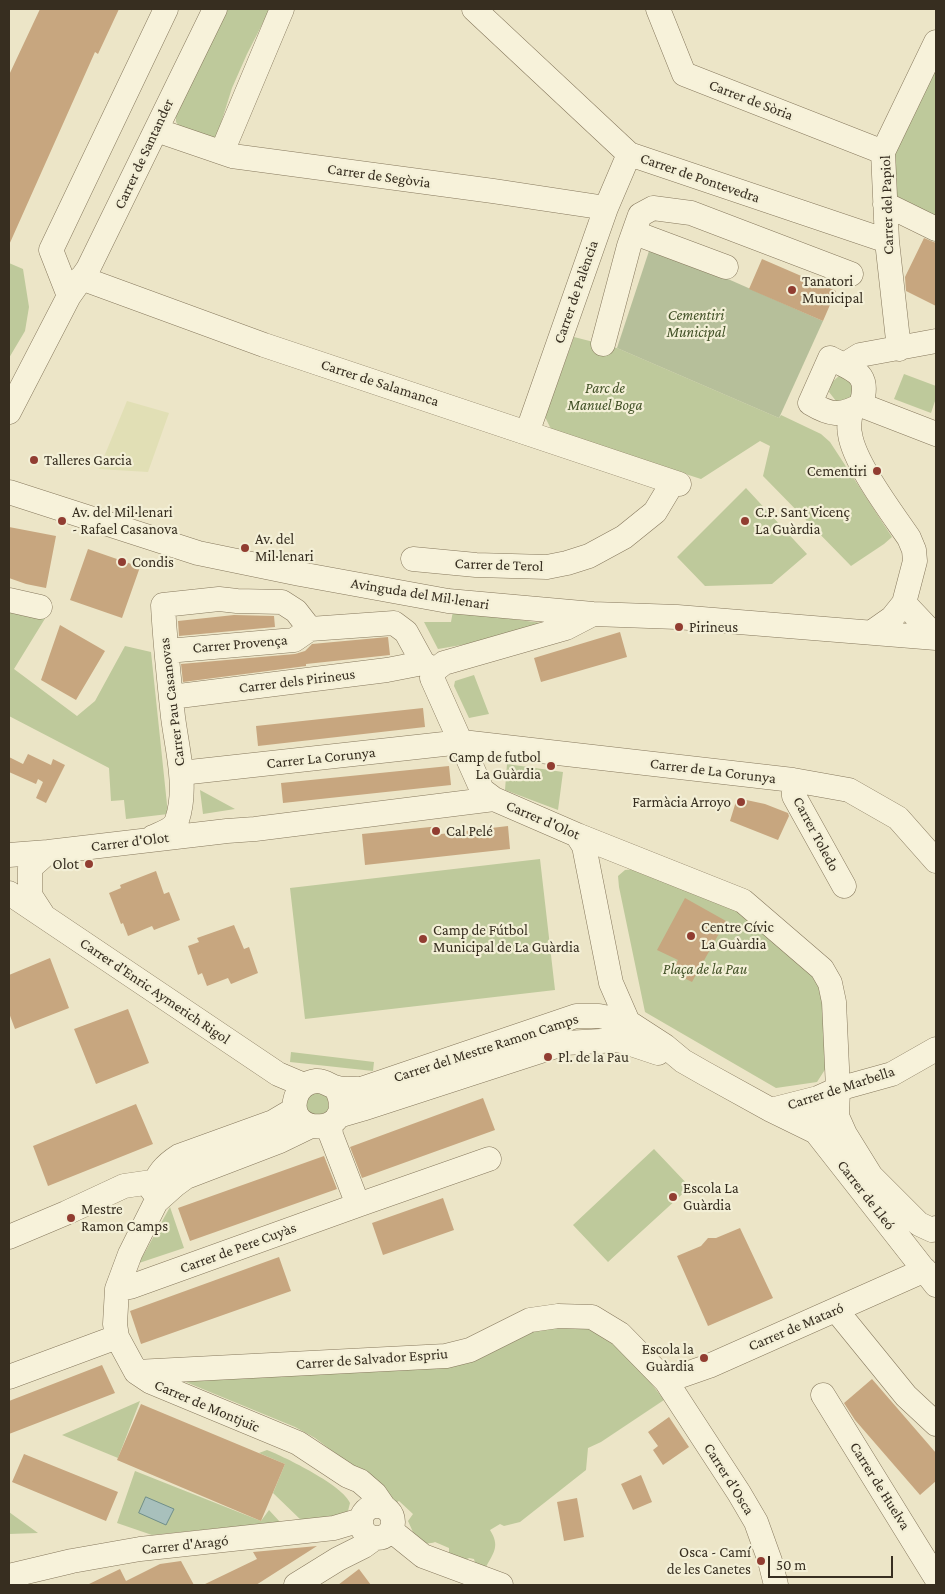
<!DOCTYPE html>
<meta charset="utf-8">
<style>
body{margin:0}
#map{position:relative;width:945px;height:1594px;overflow:hidden;background:#ece5c7;font-family:"Crimson Pro",serif}
canvas{display:block}
.frame{position:absolute;inset:0;border:10px solid #372e20;pointer-events:none}
.scale{position:absolute;left:768px;top:1556px;width:125px;height:22px;box-sizing:border-box;border:2px solid #372e20;border-top:0;padding-left:6px;font-size:15px;line-height:18px;white-space:nowrap;color:#372e20;-webkit-text-stroke:4px #f3efd6;paint-order:stroke}
</style>
<div id="map">
<canvas width="945" height="1594"></canvas>
<div class="frame"></div>
<div class="scale">50 m</div>
</div>
<script>
const context = document.querySelector('canvas').getContext('2d');
context.lineJoin = 'round';
function fill(path, color) { context.fillStyle = color; context.fill(path, 'evenodd'); }
function strokePath(path, color, width, dash) { context.strokeStyle = color; context.lineWidth = width; context.lineCap = dash ? 'butt' : 'round'; context.setLineDash(dash || []); context.stroke(path); }
function label(font, color, halo, rows, align = 'center') {
  context.font = font + ' "Crimson Pro",serif'; context.lineWidth = 4.5; context.setLineDash([]); context.textBaseline = 'middle'; context.strokeStyle = halo; context.fillStyle = color; for (const [text, x, y, turn = 0] of rows) {
    context.save(); context.translate(x, y); context.rotate((+turn || 0) * Math.PI / 180); context.textAlign = isNaN(turn) ? turn : align; if (halo) context.strokeText(text, 0, 0); context.fillText(text, 0, 0); context.restore();
  }
}
fill(new Path2D(`
 M127 401 169 413 148 472 99 469Z`), '#e1dfb5');
fill(new Path2D(`
 M228 9H270L247 54 232 88 216 139 179 126 176 122V115Z
 M936 62V219L896 199 894 151Z
 M9 263 23 269 29 307 25 331 9 358Z
 M574 337 617 348 779 418 781 415 821 434 830 442 892 537 884 544 851 566 763 476 770 446 760 441 701 479 552 431 545 417Z
 M904 374 936 386V398L931 413 894 399Z
 M843 376 857 389 848 402 836 401 829 392 832 382 839 376Z
 M746 488 807 554 772 584 705 586 677 557Z
 M9 604 46 617 14 669 77 716 95 701 125 646 151 652 168 814 126 819 124 800 111 801 109 768 9 716Z
 M453 611 549 624 468 648 467 644 438 649 424 622H451Z
 M474 675 489 714 469 718 454 686 455 681Z
 M507 764 563 772 558 810 505 790Z
 M200 790 235 809 203 814Z
 M540 859 555 990 305 1019 290 888Z
 M635 869 740 909 821 983 826 1068 817 1082 776 1088 645 1012 619 887 618 876 625 870Z
 M291 1052 374 1062 373 1071 290 1062Z
 M327 1090 329 1111 317 1116 305 1110 306 1092Z
 M654 1149 690 1187 608 1262 573 1225Z
 M170 1207 184 1248 139 1263Z
 M546 1326H585L604 1338 631 1357 664 1400 601 1442 588 1448 586 1470 520 1522 504 1526 500 1524 490 1530C500 1546 494 1552 486 1567L475 1563 474 1559 469 1558 465 1560 449 1555V1548L435 1542C418 1548 414 1534 408 1521L413 1514 399 1501 395 1503 343 1459 315 1438 295 1427 176 1378 501 1343Z
 M140 1401 118 1458 62 1435Z
 M267 1450C285 1457 344 1486 350 1503L348 1511 341 1517 302 1521 273 1493 285 1464 259 1453Z
 M135 1471 261 1521 269 1510 280 1522 152 1535 117 1523Z
 M9 1512 38 1533 9 1534Z`), '#bec99b');
fill(new Path2D(`
 M651 245 823 321 779 418 617 348Z`), '#b6bf9a');
const water = new Path2D(`
 M146 1497 174 1509 166 1525 139 1513Z`);
fill(water, '#a8c0bc');
strokePath(water, '#6f8e8a', 1);
fill(new Path2D(`
 M40 9H119L98 54 95 52 9 245V75Z
 M924 238 936 243V306L906 291 905 277Z
 M762 259 836 291 823 321 749 289Z
 M9 527 56 536 46 588 26 584 9 578Z
 M88 549 140 567 122 618 70 600Z
 M234 615 274 616 275 627 179 636 178 621Z
 M60 625 105 651 76 700 41 680Z
 M620 632 627 657 541 682 534 658Z
 M388 637 390 655 306 664V666L183 682 181 664 295 654 305 651 312 644Z
 M423 708 425 727 258 746 256 726Z
 M28 754 51 765 53 759 65 765 46 803 36 798 43 782 38 779 36 784 9 772V757L23 764Z
 M449 766 451 785 283 803 281 783Z
 M737 798 765 804 788 813 789 816 778 840 730 821Z
 M440 826 441 834 508 826 510 849 365 865 362 834Z
 M156 871 164 894 169 892 180 920 154 930 152 926 128 936 123 923 121 924 109 893 121 888 120 885Z
 M685 898 726 921 692 982 672 972 678 960 657 950Z
 M234 925 244 949 249 947 258 973 231 984 228 978 207 986 202 973 198 975 188 946 199 942 197 938Z
 M50 958 69 1008 15 1029 9 1013V975Z
 M128 1009 149 1063 96 1084 74 1029Z
 M483 1098 495 1130 362 1178 350 1147Z
 M136 1104 153 1144 48 1186 33 1146Z
 M324 1156 337 1189 190 1241 178 1208Z
 M443 1198 454 1230 383 1255 372 1223Z
 M740 1228 773 1298 708 1326 677 1256 701 1246 708 1238H716Z
 M279 1257 291 1291 141 1344 130 1311Z
 M102 1365 115 1393 9 1434V1401Z
 M872 1379 936 1453V1481L920 1495 855 1420 844 1403Z
 M141 1404 285 1464 261 1521 117 1460Z
 M669 1417 689 1447 663 1465 653 1450 658 1446 648 1432Z
 M24 1454 118 1492 106 1521 12 1482Z
 M641 1475 652 1502 633 1510 621 1484Z
 M577 1498 584 1537 564 1541 557 1502Z
 M317 1546 256 1585H203L257 1559 253 1552Z
 M181 1561 194 1585H87L120 1569 126 1581 160 1564Z
 M359 1569 371 1585H338Z`), '#c7a67f');
const minor = new Path2D(`
 M474 9 629 154 887 241
 M658 9 684 74 883 152
 M156 130 232 156 493 191 606 208
 M222 152 282 9
 M885 204 936 229
 M635 233 726 267
 M81 278 264 345 679 484
 M69 296 51 250 166 9
 M603 344 629 246 640 215 653 208 691 213 851 274
 M899 349 887 241 883 152 936 42
 M830 358C855 371 871 373 861 405 840 417 830 415 810 403Z
 M844 365 860 355 936 341
 M861 405 936 434
 M851 411C850 418 848 427 850 434 854 463 892 513 909 538L914 550 915 561 904 603 892 618 872 632
 M9 412 69 296 88 269 215 9
 M527 433 606 208 629 154
 M9 492 198 553 300 574 448 601 593 614 677 617 936 638
 M413 559 476 565 547 567 567 563 589 556 624 537 655 512 673 482
 M9 600 40 607
 M904 603 936 637
 M310 629 394 623 406 632 423 663 435 670
 M167 651 294 640 310 629
 M435 670 444 663 566 628 593 614
 M435 670 432 678 482 790 494 799
 M171 697 387 670 423 663
 M181 773 462 742 793 780 849 790 898 818 936 861
 M793 780 794 796 844 886
 M577 835 584 846 611 983 628 1022 622 1034
 M153 837C161 833 174 830 177 820 188 788 177 749 173 717 169 680 165 642 163 605L219 599 237 601 282 602 296 611 310 629
 M9 855 48 852 227 831 255 829 494 799 577 835 743 901 822 969 830 983 834 1002 838 1089 837 1116 845 1134 871 1176 919 1224 932 1230 936 1228
 M9 893 278 1074 304 1085
 M43 915 30 895V868L48 852
 M336 1088C361 1137 283 1138 296 1097 299 1088 307 1082 316 1081 325 1080 330 1087 338 1088 345 1090 354 1088 361 1089L576 1016H599L628 1022 665 1046 683 1061 704 1073 771 1110 816 1132 834 1138 853 1157
 M818 1098 816 1132 936 1285
 M771 1110 818 1098 838 1089 892 1074 936 1049
 M338 1116 362 1109 565 1043 619 1040 658 1053
 M186 1177 175 1185 156 1202 130 1254 117 1289 115 1324 117 1337 136 1372 151 1382 298 1443 348 1476 360 1481 375 1494 384 1507
 M152 1190C157 1174 165 1165 179 1156L273 1122 295 1109
 M358 1205 489 1159
 M9 1237 66 1213 124 1186 186 1177 280 1141 311 1126
 M117 1289 130 1287 358 1205 331 1135 330 1124
 M836 1310 906 1396 936 1424
 M136 1372 446 1356 470 1350 530 1320 558 1316 592 1317 620 1334 666 1381 739 1493 756 1522 770 1561 776 1585
 M9 1377 117 1337
 M666 1381 709 1366 925 1270
 M823 1395 936 1578
 M361 1522a16 16 0 1 1 32 0a16 16 0 1 1-32 0Z
 M392 1531 423 1556 501 1585
 M9 1576 72 1561 140 1549 334 1528 361 1520
 M296 1585 338 1559 364 1546 375 1538`);
strokePath(minor, '#86785d', 25);
strokePath(minor, '#f7f2da', 24);
for (const [x, y, r, color] of [
 [792,290,5,"#913d31"],
 [34,460,5,"#913d31"],
 [877,471,5,"#913d31"],
 [62,521,5,"#913d31"],
 [745,521,5,"#913d31"],
 [245,548,5,"#913d31"],
 [122,562,5,"#913d31"],
 [679,627,5,"#913d31"],
 [551,766,5,"#913d31"],
 [741,802,5,"#913d31"],
 [436,831,5,"#913d31"],
 [89,864,5,"#913d31"],
 [691,936,5,"#913d31"],
 [423,939,5,"#913d31"],
 [548,1057,5,"#913d31"],
 [673,1197,5,"#913d31"],
 [71,1218,5,"#913d31"],
 [704,1358,5,"#913d31"],
 [761,1561,5,"#913d31"]
]) { const dot = new Path2D(); dot.arc(x, y, r, 0, 2 * Math.PI); context.fillStyle = color; context.fill(dot); strokePath(dot, '#f3efd6', 2); }
label('15px', '#372e20', '#f3efd6', [
 ["Carrer de Sòria",751,100,21],
 ["Carrer de Santander",144,154,-65],
 ["Carrer de Segòvia",379,176,8],
 ["Carrer de Pontevedra",700,178,19],
 ["Carrer del Papiol",887,205,-92],
 ["Carrer de Palència",576,292,-71],
 ["Carrer de Salamanca",380,383,18],
 ["Carrer de Terol",499,565,2],
 ["Avinguda del Mil·lenari",420,594,9],
 ["Carrer Provença",240,644,-5],
 ["Carrer dels Pirineus",297,681,-7],
 ["Carrer Pau Casanovas",172,702,-97],
 ["Carrer La Corunya",321,758,-6],
 ["Carrer de La Corunya",713,771,7],
 ["Carrer d'Olot",543,820,23],
 ["Carrer Toledo",816,834,62],
 ["Carrer d'Olot",130,842,-7],
 ["Carrer d'Enric Aymerich Rigol",155,991,34],
 ["Carrer del Mestre Ramon Camps",486,1048,-18],
 ["Carrer de Marbella",841,1088,-18],
 ["Carrer de Lleó",866,1195,52],
 ["Carrer de Pere Cuyàs",238,1248,-20],
 ["Carrer de Mataró",796,1327,-23],
 ["Carrer de Salvador Espriu",372,1359,-4],
 ["Carrer de Montjuïc",207,1406,23],
 ["Carrer d'Osca",729,1479,58],
 ["Carrer de Huelva",880,1486,58],
 ["Carrer d'Aragó",185,1545,-6]
]);
label('15px', '#372e20', '#f3efd6', [
 ["Tanatori",802,281],
 ["Municipal",802,298],
 ["Talleres Garcia",44,460],
 ["Cementiri",867,471,"right"],
 ["Av. del Mil·lenari",72,512],
 ["- Rafael Casanova",72,529],
 ["C.P. Sant Vicenç",755,512],
 ["La Guàrdia",755,529],
 ["Av. del",255,539],
 ["Mil·lenari",255,556],
 ["Condis",132,562],
 ["Pirineus",689,627],
 ["Camp de futbol",541,757,"right"],
 ["La Guàrdia",541,774,"right"],
 ["Farmàcia Arroyo",731,802,"right"],
 ["Cal Pelé",446,831],
 ["Olot",79,864,"right"],
 ["Centre Cívic",701,927],
 ["La Guàrdia",701,944],
 ["Camp de Fútbol",433,930],
 ["Municipal de La Guàrdia",433,947],
 ["Pl. de la Pau",558,1057],
 ["Escola La",683,1188],
 ["Guàrdia",683,1205],
 ["Mestre",81,1209],
 ["Ramon Camps",81,1226],
 ["Escola la",694,1349,"right"],
 ["Guàrdia",694,1366,"right"],
 ["Osca - Camí",751,1552,"right"],
 ["de les Canetes",751,1569,"right"]
], 'left');
label('italic 15px', '#435228', '#f3efd6', [
 ["Cementiri",696,315],
 ["Municipal",696,332],
 ["Parc de",605,388],
 ["Manuel Boga",605,405],
 ["Plaça de la Pau",705,969]
]);
</script>
